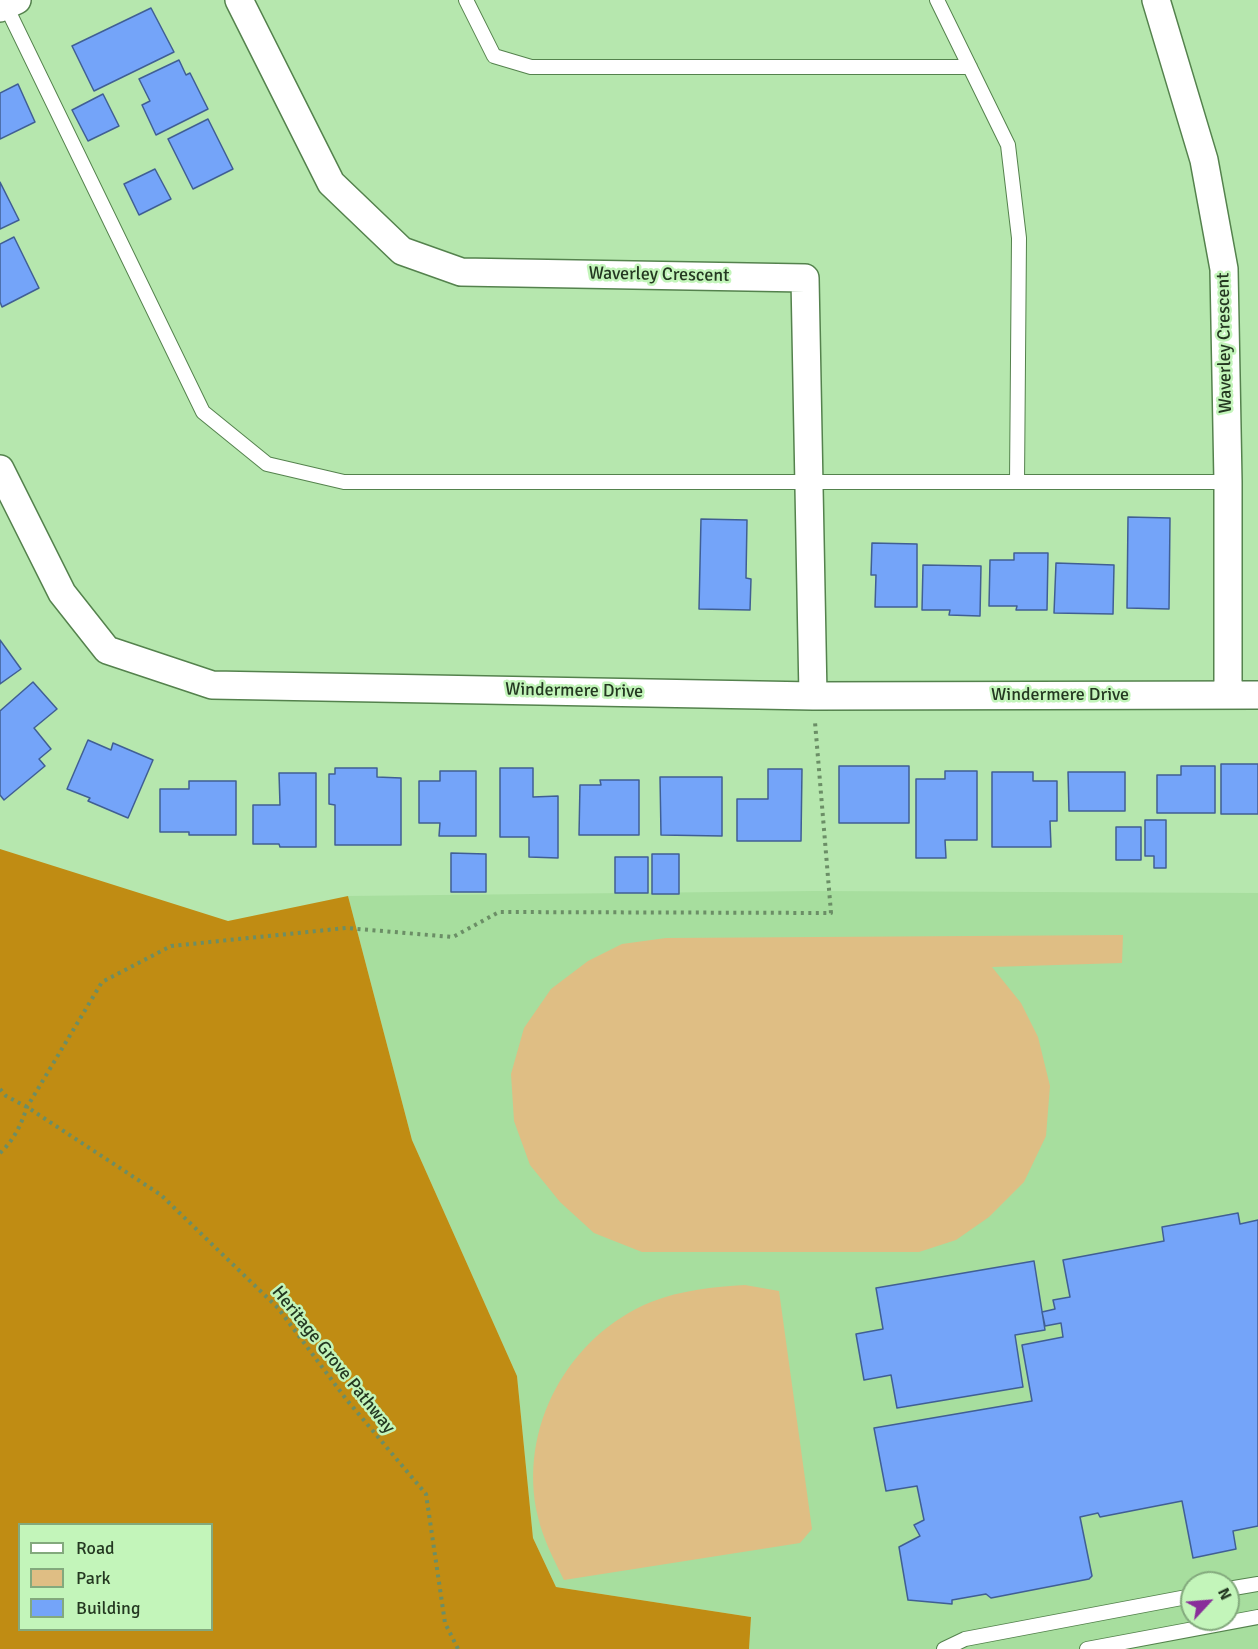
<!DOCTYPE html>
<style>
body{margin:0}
#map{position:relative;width:1258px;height:1649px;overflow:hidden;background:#b6e7ae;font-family:Signika,sans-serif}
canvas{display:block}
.legend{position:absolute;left:18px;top:1523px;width:195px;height:108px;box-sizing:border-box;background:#c3f5ba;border:2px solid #83a97d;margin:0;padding:8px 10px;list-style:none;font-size:18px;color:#243821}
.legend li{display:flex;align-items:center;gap:12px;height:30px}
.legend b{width:30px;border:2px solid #83a97d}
.north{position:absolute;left:1180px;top:1571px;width:60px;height:60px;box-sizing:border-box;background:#c3f5ba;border:2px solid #83a97d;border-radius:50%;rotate:64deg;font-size:16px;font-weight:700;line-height:24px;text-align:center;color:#243821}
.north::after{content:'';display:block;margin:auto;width:21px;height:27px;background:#892e9a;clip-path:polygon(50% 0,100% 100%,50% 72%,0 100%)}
</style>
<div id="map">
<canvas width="1258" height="1649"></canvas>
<ul class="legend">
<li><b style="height:8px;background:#fff"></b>Road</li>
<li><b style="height:16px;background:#dfbe84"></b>Park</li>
<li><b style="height:16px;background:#74a4f9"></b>Building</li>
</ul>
<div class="north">N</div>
</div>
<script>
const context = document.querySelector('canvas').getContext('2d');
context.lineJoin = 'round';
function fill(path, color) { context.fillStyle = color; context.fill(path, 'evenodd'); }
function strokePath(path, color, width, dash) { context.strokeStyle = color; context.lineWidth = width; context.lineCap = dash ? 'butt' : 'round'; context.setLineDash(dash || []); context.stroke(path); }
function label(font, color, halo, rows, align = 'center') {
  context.font = font + ' Signika,sans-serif'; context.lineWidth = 5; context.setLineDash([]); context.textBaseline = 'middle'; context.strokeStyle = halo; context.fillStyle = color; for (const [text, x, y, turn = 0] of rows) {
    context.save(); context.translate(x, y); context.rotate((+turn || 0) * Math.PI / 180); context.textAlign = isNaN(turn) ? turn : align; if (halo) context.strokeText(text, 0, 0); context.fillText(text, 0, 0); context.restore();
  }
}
fill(new Path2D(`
 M814 891 1258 893V1649H749L751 1617 556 1587 533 1538 517 1376 412 1140 348 896ZM1192 1583H1228V1619H1192Z`), '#a7de9e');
fill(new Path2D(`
 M1123 935 1122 963 992 967 1021 1003 1038 1037 1050 1086 1046 1136 1024 1182 989 1217 956 1240 919 1252H642L594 1233 560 1202 530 1165 514 1121 511 1074 524 1028 551 989 588 961 622 944 666 938Z
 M745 1285 779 1291 812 1529 800 1543 564 1580C554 1560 543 1539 538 1517 517 1429 568 1336 651 1302 681 1290 714 1287 745 1285Z`), '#dfbe84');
fill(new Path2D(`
 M0 849 228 921 348 896 412 1140 517 1376 533 1538 556 1587 751 1617 749 1649H0ZM20 1524H212V1630H20Z`), '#c08c13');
const building = new Path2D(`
 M151 8 174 52 94 91 72 46Z
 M179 60 186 75 190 73 208 109 156 135 142 105 150 101 139 79Z
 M18 84 35 122 0 139V93Z
 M103 94 119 126 88 141 72 110Z
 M208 119 233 169 193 189 168 139Z
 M155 169 171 199 139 215 124 184Z
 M0 182 19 220 0 229Z
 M14 237 39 288 2 307 0 302V244Z
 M1128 517 1170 518 1169 609 1127 608Z
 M701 519 747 520 746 578 751 579 750 610 699 609Z
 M872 543 917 544V607H875L876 575H871Z
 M1014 553H1048L1047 610H1016L1017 606H989L990 560H1014Z
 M1056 563 1114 565 1113 614 1054 613Z
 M923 565 981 566 980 616 949 615 950 610H922Z
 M0 640 21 669 0 684Z
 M33 682 57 709 34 728 51 749 39 759 45 766 4 800 0 795V711Z
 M88 740 111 750 113 743 153 760 128 818 88 801 90 798 67 789Z
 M1221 764H1258V814H1221Z
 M839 766H909V823H839Z
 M1181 766H1215V813H1157V775H1181Z
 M335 768H377V777L401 778V845H335V805L329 804V774H335Z
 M500 768H533V797L558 796V858L529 857V837H500Z
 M768 769H802L801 841H737V799H768Z
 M440 771H476V836H439L440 823H419V781H440Z
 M945 771H977V840H945L946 858H916V779H945Z
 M992 772H1033V781H1057V821H1050L1051 847H992Z
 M1068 772H1125V811H1069Z
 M279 773H316V847H280L279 844H253V805H280Z
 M660 777H722V836L661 835Z
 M600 780H639V835H579L580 785H601Z
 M189 781H236V835H189V832H160V789H189Z
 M1145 820H1166V868H1154V856H1145Z
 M1116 827H1141V860H1116Z
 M451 853 486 854V892H451Z
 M652 854H679V894H652Z
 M615 857H648V893H615Z
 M1238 1213 1240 1224 1258 1220V1526L1233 1531 1236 1549 1193 1558 1182 1501 1100 1517 1098 1513 1080 1517 1092 1576 1089 1579 991 1598 986 1594 952 1600V1604L908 1600 899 1547 920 1536 914 1525 924 1520 917 1486 886 1491 874 1428 1032 1401 1022 1345 1063 1337 1061 1323 1045 1326 1042 1312 1055 1309 1053 1300 1070 1297 1063 1260 1164 1241 1162 1227Z
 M1034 1261 1045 1330 1015 1335 1023 1387 897 1408 891 1375 864 1380 856 1334 883 1329 876 1288Z`);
fill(building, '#74a4f9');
strokePath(building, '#405f94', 1.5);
const service = new Path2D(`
 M466 0 494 56 531 67H970
 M937 0 1008 145 1019 238 1017 482
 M4 2 203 412 267 464 344 482H1228
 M1228 1589 1258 1584
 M944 1649 965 1639 1192 1596
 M1087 1649 1258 1617`);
const minor = new Path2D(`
 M239 0 331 183 402 251 461 272 805 278 813 696
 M1156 0 1204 160 1224 269 1228 482V695
 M0 8 17 0
 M0 469 62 593 107 650 212 685 813 696 1258 695`);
strokePath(service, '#54824d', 16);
strokePath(minor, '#54824d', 30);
strokePath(new Path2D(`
 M0 1089 6 1096 27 1107 161 1195 278 1308 346 1399 426 1494 445 1623 458 1649
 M0 1153C14 1140 21 1125 27 1107L102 982 171 946 346 928 453 937 499 912 831 913 815 722`), '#6b8e66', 4, [3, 4.5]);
strokePath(service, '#fff', 14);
strokePath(minor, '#fff', 27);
label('18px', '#243821', '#c3f5ba', [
 ["Waverley Crescent",659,275,1],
 ["Waverley Crescent",1225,343,-91],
 ["Windermere Drive",574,691,1],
 ["Windermere Drive",1060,695],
 ["Heritage Grove Pathway",333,1360,51]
]);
</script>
